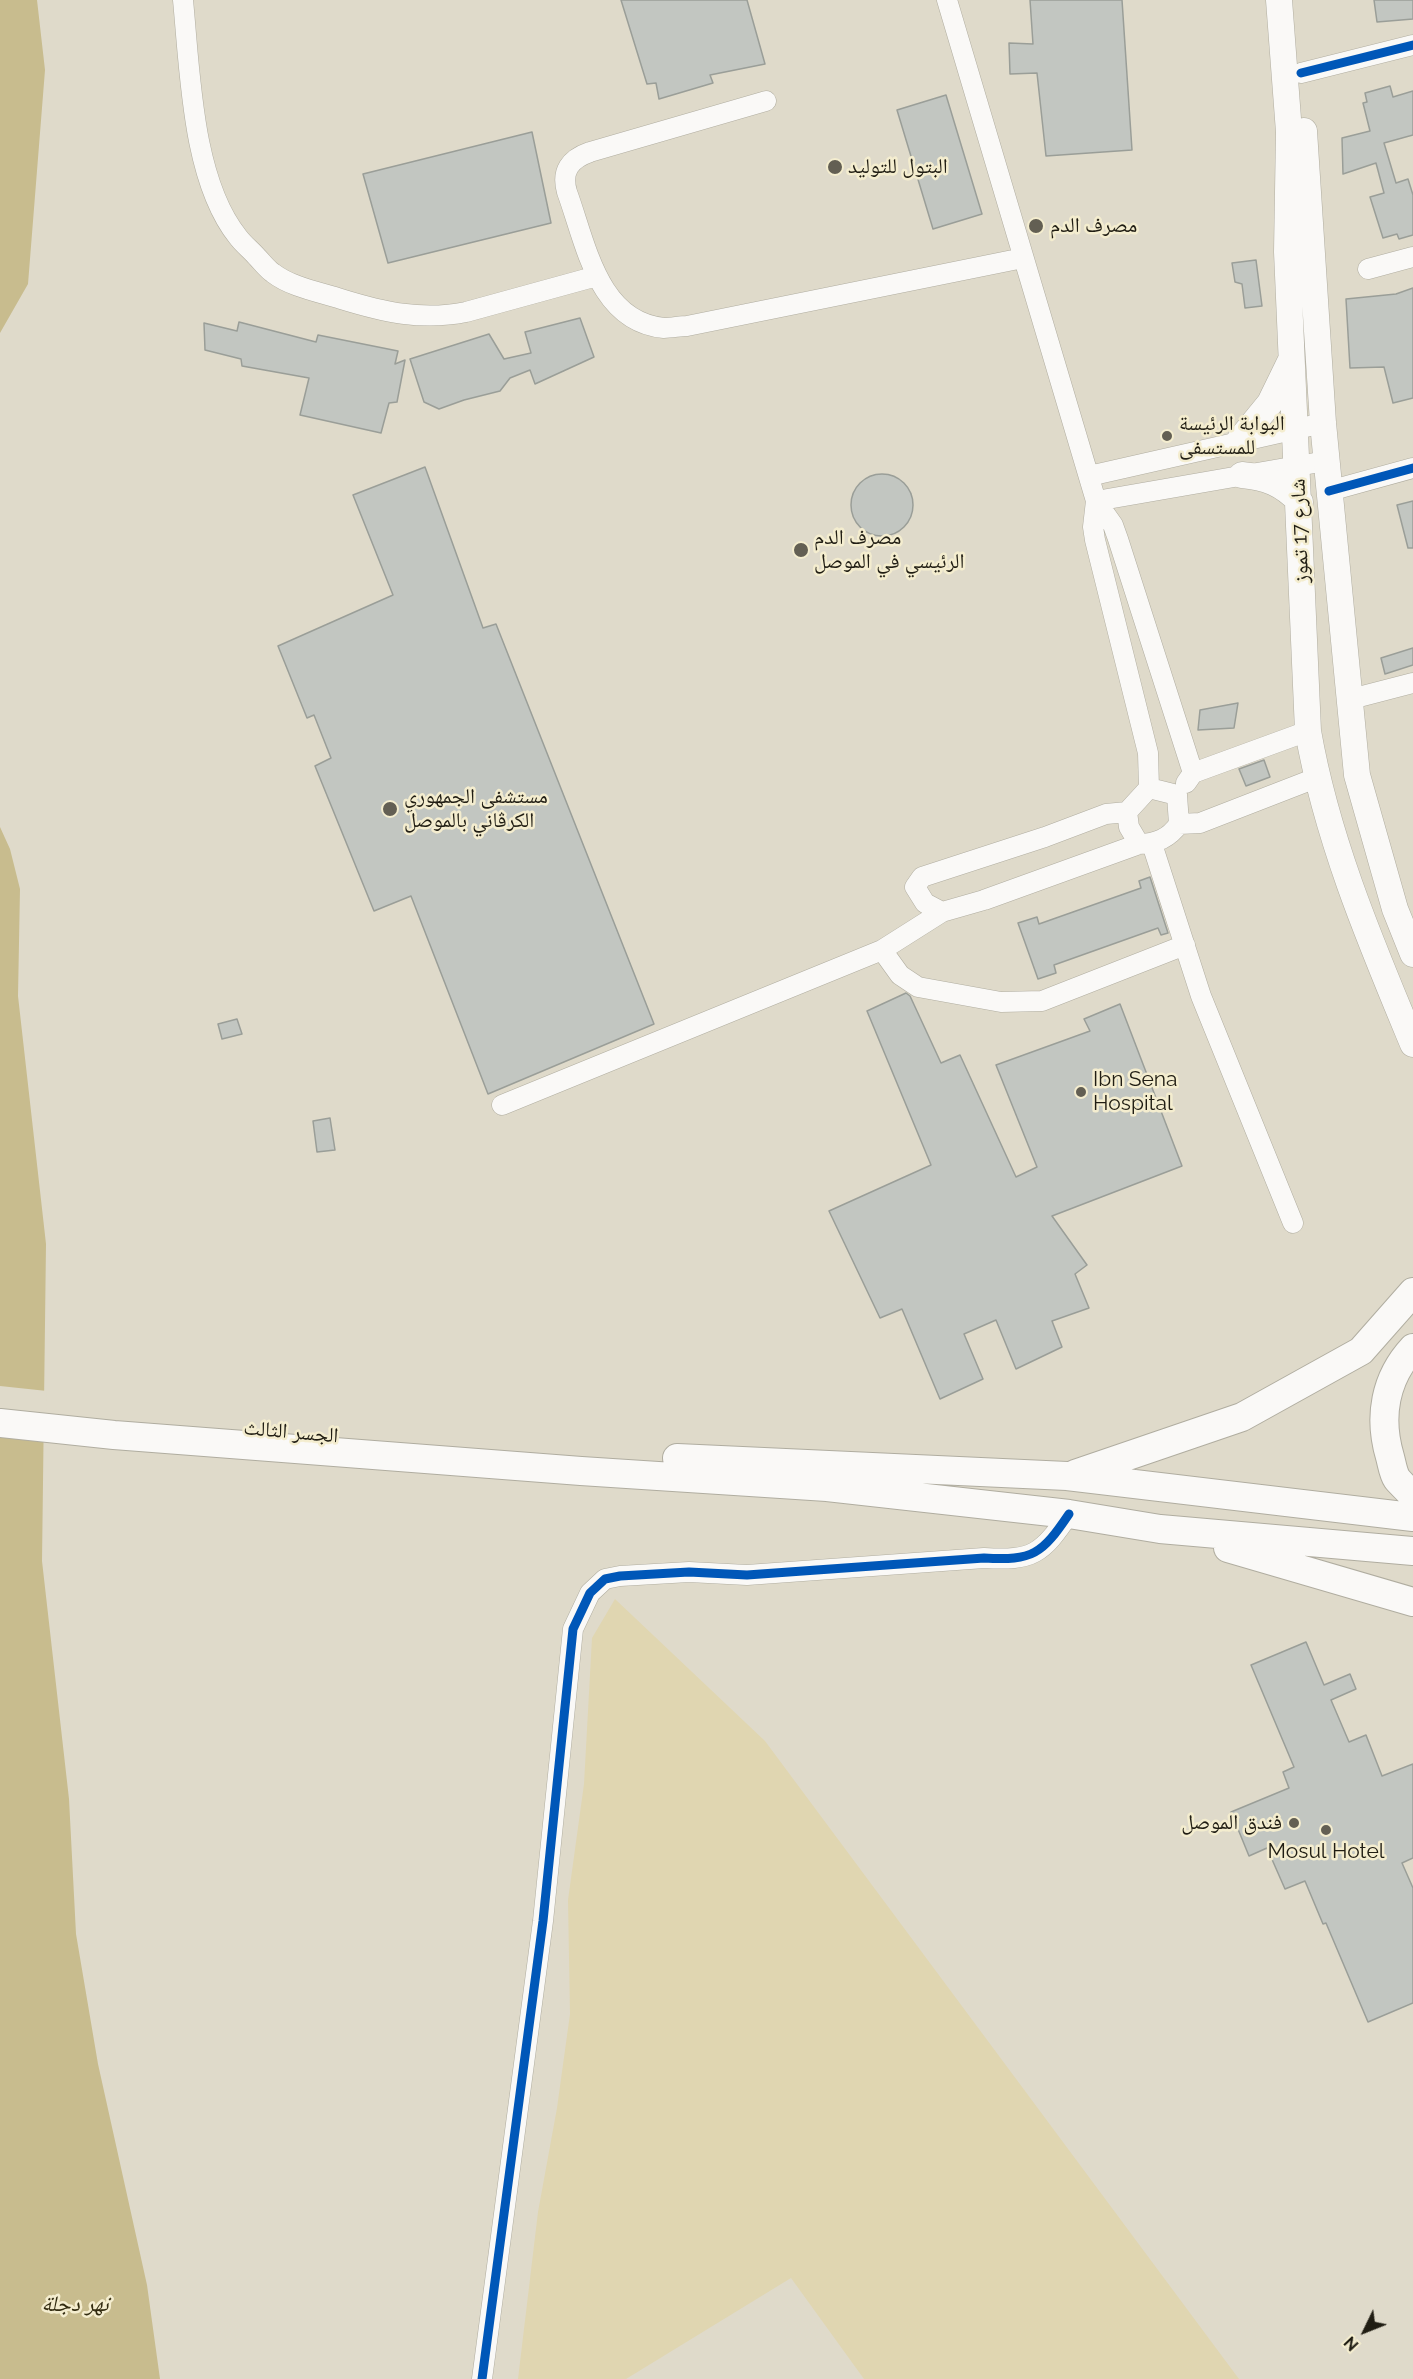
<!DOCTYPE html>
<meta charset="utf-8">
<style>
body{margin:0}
#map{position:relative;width:1413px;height:2379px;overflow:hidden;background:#dfdaca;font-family:Raleway,sans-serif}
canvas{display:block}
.north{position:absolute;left:1335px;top:2301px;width:60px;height:60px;-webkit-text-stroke:4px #f4edcf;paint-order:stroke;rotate:227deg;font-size:16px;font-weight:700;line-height:24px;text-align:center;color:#201d13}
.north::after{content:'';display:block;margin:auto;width:21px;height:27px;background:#201d13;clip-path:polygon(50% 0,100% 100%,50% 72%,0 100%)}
</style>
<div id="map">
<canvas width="1413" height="2379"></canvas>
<div class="north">N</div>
</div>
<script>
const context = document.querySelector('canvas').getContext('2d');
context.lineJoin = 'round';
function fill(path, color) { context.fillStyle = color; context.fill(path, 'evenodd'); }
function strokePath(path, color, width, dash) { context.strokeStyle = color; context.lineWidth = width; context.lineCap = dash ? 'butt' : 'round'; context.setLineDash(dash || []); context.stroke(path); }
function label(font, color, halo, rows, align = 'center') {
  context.font = font + ' Raleway,"Noto Naskh Arabic",sans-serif'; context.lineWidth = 5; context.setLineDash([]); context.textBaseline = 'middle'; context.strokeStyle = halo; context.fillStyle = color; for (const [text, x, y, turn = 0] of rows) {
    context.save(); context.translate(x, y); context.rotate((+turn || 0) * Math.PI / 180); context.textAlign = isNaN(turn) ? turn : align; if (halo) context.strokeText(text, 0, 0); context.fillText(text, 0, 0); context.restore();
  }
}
fill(new Path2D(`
 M615 1599 765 1741 1239 2379H864L791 2278 626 2379H518L538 2212 557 2108 570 2014 568 1900 584 1784 592 1638Z`), '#e0d6b1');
fill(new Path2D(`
 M0 0H37L45 70 28 284 0 333Z
 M0 827 10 849 20 889 18 996 46 1244 42 1561 69 1799 76 1934 98 2064 147 2285 160 2379H0Z`), '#c8bc8e');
fill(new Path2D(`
 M0 1386 47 1391 46 1441 0 1437Z`), '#dfdaca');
const building = new Path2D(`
 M621 0H747L765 64 710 75 713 83 659 99 656 83 647 84Z
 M1030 0H1122L1132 150 1046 156 1037 73 1010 74 1009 43 1033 44Z
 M1374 0H1413V19L1377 22Z
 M1390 86 1393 97 1413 91V135L1384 143 1396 183 1408 179 1413 195V235L1399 239 1397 234 1383 238 1370 197 1384 193 1376 163 1343 174 1342 138 1370 131 1363 103 1367 102 1365 93Z
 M946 95 982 214 933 229 897 110Z
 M532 132 551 223 388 263 363 174Z
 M1256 260 1262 306 1245 308 1242 284 1235 282 1232 263Z
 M1413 288V398L1393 403 1384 367 1350 368 1346 299 1396 294Z
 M580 318 594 357 535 384 530 370 510 378 500 391 464 400 439 409 424 402 410 359 489 334 504 359 531 353 525 332Z
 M239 322 316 342 318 335 398 351 395 364 405 360 397 402 389 403 381 433 300 415 309 378 242 366 241 359 205 350 204 323 237 331Z
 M425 467 483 628 496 624 654 1024 488 1094 411 896 374 911 315 766 331 758 314 715 307 718 278 646 393 595 353 495Z
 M851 505a31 31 0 1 1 62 0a31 31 0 1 1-62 0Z
 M1413 501V548H1408L1397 505Z
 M1413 648V665L1385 674 1381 658Z
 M1238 703 1234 728 1198 730 1200 710Z
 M1264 760 1270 777 1246 786 1239 769Z
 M1150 877 1168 933 1161 935 1158 928 1054 965 1056 973 1038 979 1018 923 1037 917 1039 924 1141 888 1139 881Z
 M906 993 910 996 941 1063 960 1055 1016 1177 1037 1167 996 1065 1090 1031 1084 1019 1120 1004 1182 1166 1052 1216 1087 1265 1075 1274 1089 1308 1052 1321 1062 1347 1016 1369 996 1320 964 1334 983 1379 940 1399 902 1309 880 1318 829 1211 931 1165 867 1011Z
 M237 1019 242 1034 222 1039 218 1024Z
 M330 1118 335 1150 317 1152 313 1121Z
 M1306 1642 1324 1685 1350 1674 1356 1689 1331 1700 1349 1742 1366 1735 1382 1776 1413 1764V1858L1402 1863 1413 1888V2003L1368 2022 1326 1923 1323 1924 1305 1881 1285 1889 1267 1848 1249 1856 1231 1812 1289 1788 1283 1772 1294 1767 1251 1665Z`);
fill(building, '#c2c6c1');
strokePath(building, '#9a9e98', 1.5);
const minor = new Path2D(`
 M183 0C190 71 192 180 238 237 243 244 251 250 257 257 262 262 267 269 273 273 291 287 319 292 341 299 383 312 422 321 466 312L597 276
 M947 0 1096 501 1113 525 1118 539 1193 773
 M1301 73 1413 45
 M766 101 590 152C570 159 561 171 567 192 586 244 598 322 664 328 672 328 680 326 687 326L1023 258
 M1368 269 1413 257
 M1089 476 1323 423
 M1329 491 1413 468
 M1096 501 1093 527 1095 540 1148 753 1149 788
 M1096 501 1326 461
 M1351 699 1413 683
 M1186 783 1193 773 1308 731
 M1149 788 1177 795 1179 824C1169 838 1157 844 1139 844L1129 827 1127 812Z
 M1127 812 1106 814 1045 837 922 877 915 887 925 903 942 912 984 900 1139 844
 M1179 824 1200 823 1316 778
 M1152 844 1201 996 1293 1223
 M882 950 900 975 918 987 1001 1002 1042 1001 1185 945
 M502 1105 882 950 942 912
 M482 2379 543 1921 573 1629 590 1593 605 1579 620 1576 689 1572 747 1575 984 1558C1033 1561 1042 1554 1069 1514`);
const major = new Path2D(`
 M1279 0 1289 132 1287 252 1308 731C1327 840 1371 943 1413 1044
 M1304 131 1323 423 1357 775 1395 909 1413 954
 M1239 441 1270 403 1290 362
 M1242 475C1266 477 1283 484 1300 502`);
const highway = new Path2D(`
 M1413 1348C1385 1378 1378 1417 1390 1457 1392 1464 1393 1473 1397 1479 1402 1485 1408 1490 1413 1496
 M0 1423 114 1435 581 1471 827 1487 1069 1514 1160 1529 1413 1551
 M677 1458 1067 1476 1413 1517
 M1075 1474 1242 1417 1361 1351 1413 1292
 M1228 1548 1413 1602`);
strokePath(minor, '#b0ada0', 21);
strokePath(major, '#b0ada0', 27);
strokePath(highway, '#b0ada0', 30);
strokePath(minor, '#faf9f7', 20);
strokePath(major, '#faf9f7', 26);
strokePath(highway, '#faf9f7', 28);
strokePath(new Path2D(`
 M1301 73 1413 45
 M1329 491 1413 468
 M482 2379 543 1921 573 1629 590 1593 605 1579 620 1576 689 1572 747 1575 984 1558C1033 1561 1042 1554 1069 1514`), '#0057b8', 9);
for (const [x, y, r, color] of [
 [835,167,8,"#635f53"],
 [1036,226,8,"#635f53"],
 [1167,436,6,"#635f53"],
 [801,550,8,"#635f53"],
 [390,809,8,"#635f53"],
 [1081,1092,6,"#635f53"],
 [1294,1823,6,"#635f53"],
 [1326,1830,6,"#635f53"]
]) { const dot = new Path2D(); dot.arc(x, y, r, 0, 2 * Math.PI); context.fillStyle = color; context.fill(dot); strokePath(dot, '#f4edcf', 2); }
label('21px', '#201d13', '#f4edcf', [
 ["البتول للتوليد",848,167],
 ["مصرف الدم",1050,226],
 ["البوابة الرئيسة",1179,424],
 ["للمستسفى",1179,448],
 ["مصرف الدم",814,538],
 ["الرئيسي في الموصل",814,562],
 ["مستشفى الجمهوري",404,797],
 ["الكرڤاني بالموصل",404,821],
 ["Ibn Sena",1093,1080],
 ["Hospital",1093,1104],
 ["فندق الموصل",1282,1823,"right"],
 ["Mosul Hotel",1326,1852,"center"]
], 'left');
label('21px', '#201d13', '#f4edcf', [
 ["شارع 17 تموز",1300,531,-92],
 ["الجسر الثالث",291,1432,5]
]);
label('italic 22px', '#322b10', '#f4edcf', [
 ["نهر دجلة",75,2304]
]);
</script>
